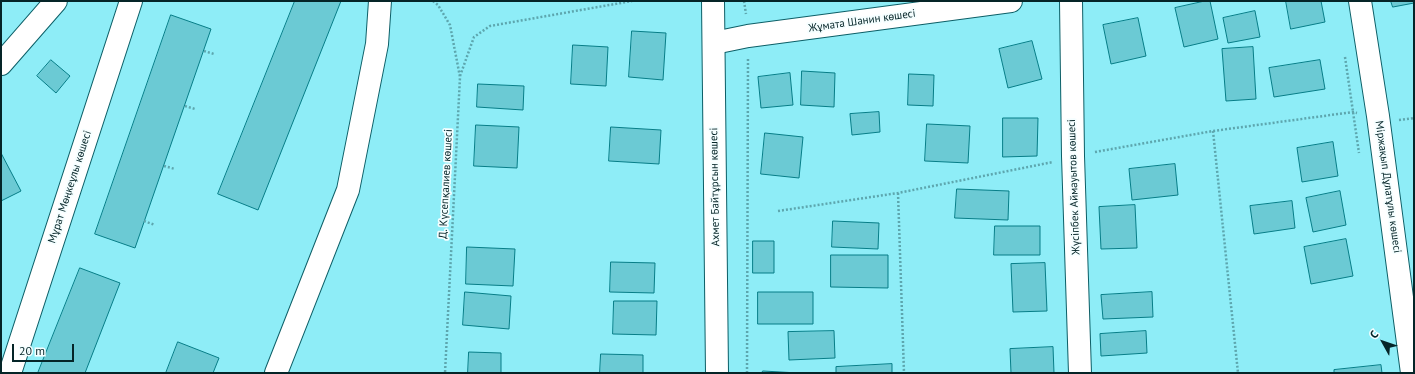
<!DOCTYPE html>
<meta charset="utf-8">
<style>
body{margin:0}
#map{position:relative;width:1415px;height:374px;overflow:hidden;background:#8eedf7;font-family:"PT Sans",sans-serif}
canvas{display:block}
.frame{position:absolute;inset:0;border:2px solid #052528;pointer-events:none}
.north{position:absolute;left:1363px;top:322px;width:40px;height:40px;-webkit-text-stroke:3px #f5feff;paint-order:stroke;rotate:310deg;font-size:11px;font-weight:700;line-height:16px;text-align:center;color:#052528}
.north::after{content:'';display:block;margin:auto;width:14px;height:18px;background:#052528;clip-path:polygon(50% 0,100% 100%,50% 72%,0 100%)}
.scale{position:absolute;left:12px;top:344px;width:62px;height:18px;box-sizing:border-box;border:2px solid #052528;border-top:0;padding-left:5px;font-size:12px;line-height:14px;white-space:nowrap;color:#052528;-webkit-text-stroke:3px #f5feff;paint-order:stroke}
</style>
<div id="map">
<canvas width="1415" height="374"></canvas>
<div class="frame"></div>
<div class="north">С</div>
<div class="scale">20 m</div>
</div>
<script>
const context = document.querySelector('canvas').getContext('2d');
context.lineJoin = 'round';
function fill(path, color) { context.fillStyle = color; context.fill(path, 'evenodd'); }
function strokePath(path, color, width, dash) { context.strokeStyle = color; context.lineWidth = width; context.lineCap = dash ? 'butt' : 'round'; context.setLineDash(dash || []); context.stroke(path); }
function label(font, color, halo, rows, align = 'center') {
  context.font = font + ' "PT Sans",sans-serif'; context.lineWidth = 3.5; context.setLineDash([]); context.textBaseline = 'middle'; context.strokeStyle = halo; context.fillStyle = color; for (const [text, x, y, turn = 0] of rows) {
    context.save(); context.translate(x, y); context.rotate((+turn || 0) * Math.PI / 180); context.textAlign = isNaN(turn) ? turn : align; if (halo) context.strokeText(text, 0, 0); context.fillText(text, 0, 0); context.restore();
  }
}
const building = new Path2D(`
 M295 1H341L258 210 218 194Z
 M1205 1H1210L1218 39 1184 47 1175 8Z
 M1286 1H1321L1325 22 1291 29Z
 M1391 1H1414V3L1393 7Z
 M1255 11 1260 37 1228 43 1223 18Z
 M171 15 211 29 135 248 95 234Z
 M1138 18 1146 56 1111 64 1103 25Z
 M632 31 666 33 663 80 629 77Z
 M1032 41 1042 79 1008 88 999 49Z
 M573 45 608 47 606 86 571 84Z
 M1253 47 1256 99 1226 101 1222 49Z
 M51 60 70 76 56 93 37 76Z
 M1320 60 1325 89 1274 97 1269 68Z
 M802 71 835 73 834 107 801 105Z
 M790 73 793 105 761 108 758 77Z
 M909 74 934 75 933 106 908 105Z
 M478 84 524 86 523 110 477 107Z
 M879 112 880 132 852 135 850 114Z
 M1003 118H1038L1037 156 1003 157Z
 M927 124 970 126 968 163 925 161Z
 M476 125 519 127 517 168 474 166Z
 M611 127 661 130 659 164 609 161Z
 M765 133 803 137 799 178 761 174Z
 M1333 142 1338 176 1302 182 1297 148Z
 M1 153 21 191 1 201Z
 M1175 164 1178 195 1132 200 1129 169Z
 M957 189 1009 191 1008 220 955 218Z
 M1340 191 1346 225 1313 232 1306 198Z
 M1292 201 1295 228 1254 234 1250 206Z
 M1135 205 1137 248 1101 249 1099 207Z
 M833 221 879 223 878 249 832 247Z
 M995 226H1040V255H994Z
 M1346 239 1353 276 1311 284 1304 247Z
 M753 241H774V273H753Z
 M467 247 515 249 513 286 466 284Z
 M831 255H888V288L831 287Z
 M611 262 655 263 654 293 610 292Z
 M1045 263 1047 311 1013 312 1011 264Z
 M80 268 120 283 85 373H38Z
 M465 292 511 296 509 329 463 325Z
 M758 292H813V324H758Z
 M1152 292 1153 317 1103 319 1101 295Z
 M614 301H657L656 335 613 334Z
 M834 331 835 358 789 360 788 332Z
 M1146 331 1147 353 1101 356 1100 334Z
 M178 342 219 358 213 373H166Z
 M1053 347 1054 373H1011L1010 349Z
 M469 352 501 353V373H468Z
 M601 354 643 355V373H600Z
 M892 364V373H836V367Z
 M1381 365 1382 373H1334V370Z
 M763 371 798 373H762Z`);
fill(building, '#6bcad4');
strokePath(building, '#077d87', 1);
const minor = new Path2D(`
 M1071 1 1073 156 1080 373
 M1360 1 1378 116 1412 373
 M714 43 748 36 1011 1
 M1 64 56 1
 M10 373 131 1
 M276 373 348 190 377 44 380 1`);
const tertiary = new Path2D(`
 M713 1 717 373`);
strokePath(minor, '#0d5f67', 24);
strokePath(tertiary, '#0d5f67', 24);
strokePath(new Path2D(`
 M433 1 438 5 450 25 460 77 445 373
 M744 1 746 14
 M204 51 214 54
 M1345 57 1359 153
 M460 76 474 37 490 26 632 1
 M185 106 195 109
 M1399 120 1414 118
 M1213 131 1238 373
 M1095 152 1213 131 1353 112 1357 113
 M164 166 175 169
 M898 193 904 373
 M778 211 898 193 1053 162
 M144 221 155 225
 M747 373 748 57`), '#5da6ae', 2.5, [2, 2]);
strokePath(minor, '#fff', 22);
strokePath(tertiary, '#fff', 22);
label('11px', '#052528', '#f5feff', [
 ["Жұмата Шанин көшесі",862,21,-8],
 ["Д. Күсепқалиев көшесі",446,184,-87],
 ["Мұрат Мөңкеұлы көшесі",70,187,-72],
 ["Ахмет Байтұрсын көшесі",715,187,-91],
 ["Жүсіпбек Аймауытов көшесі",1074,187,-92],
 ["Міржақып Дұлатұлы көшесі",1388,187,82]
]);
</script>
